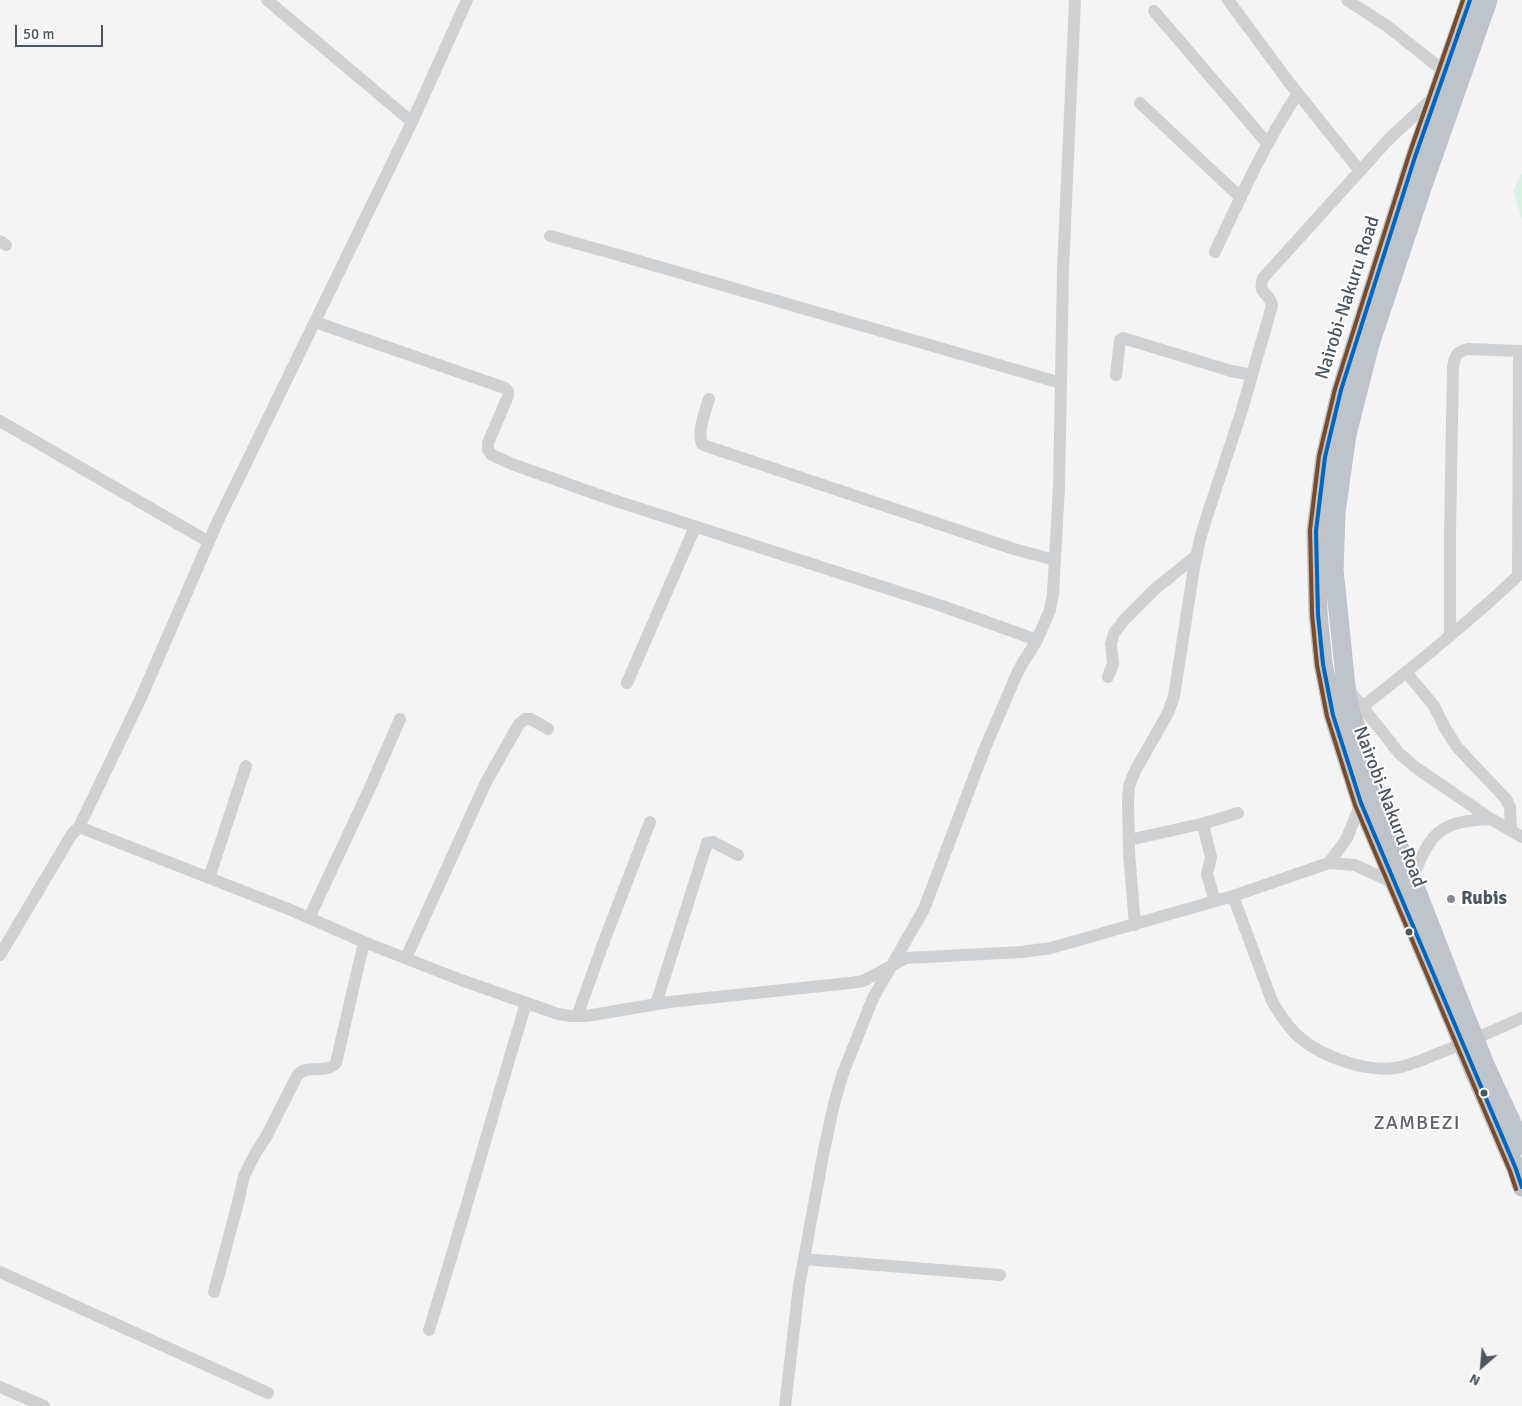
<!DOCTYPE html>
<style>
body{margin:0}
#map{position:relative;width:1522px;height:1406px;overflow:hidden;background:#f4f4f4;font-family:Signika,sans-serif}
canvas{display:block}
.north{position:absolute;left:1457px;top:1341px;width:50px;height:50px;-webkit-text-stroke:4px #fff;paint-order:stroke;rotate:207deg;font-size:14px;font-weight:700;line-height:20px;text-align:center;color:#4a5661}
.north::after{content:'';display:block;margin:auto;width:18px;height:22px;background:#4a5661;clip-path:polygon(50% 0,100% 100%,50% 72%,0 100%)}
.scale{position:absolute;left:15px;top:25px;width:88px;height:22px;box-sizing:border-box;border:2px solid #4a5661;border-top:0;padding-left:6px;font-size:15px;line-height:18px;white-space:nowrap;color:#4a5661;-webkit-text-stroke:4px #fff;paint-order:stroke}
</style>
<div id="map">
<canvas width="1522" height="1406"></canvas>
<div class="north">N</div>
<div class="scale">50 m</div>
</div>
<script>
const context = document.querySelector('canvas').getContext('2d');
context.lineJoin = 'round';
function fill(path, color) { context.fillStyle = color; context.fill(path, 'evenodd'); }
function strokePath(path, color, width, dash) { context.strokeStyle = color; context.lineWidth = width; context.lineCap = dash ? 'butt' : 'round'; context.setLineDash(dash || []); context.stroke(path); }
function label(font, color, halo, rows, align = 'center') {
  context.font = font + ' Signika,sans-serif'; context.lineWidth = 4; context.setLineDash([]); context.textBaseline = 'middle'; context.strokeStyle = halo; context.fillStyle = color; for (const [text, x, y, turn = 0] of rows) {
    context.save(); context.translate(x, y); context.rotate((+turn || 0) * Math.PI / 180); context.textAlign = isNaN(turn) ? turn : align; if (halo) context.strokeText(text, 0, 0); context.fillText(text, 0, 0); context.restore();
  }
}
fill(new Path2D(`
 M1522 173V219L1513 190Z`), '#d9f2e3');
const highway = new Path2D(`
 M1461 1005 1412 879 1371 779 1351 711 1346 687 1334 570 1336 512 1347 434 1370 344 1424 182 1488 0
 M1449 1011 1361 803 1333 715 1323 664 1318 614 1316 531 1325 457 1341 390 1415 157 1470 0
 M1486 1067 1522 1145
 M1473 1069 1516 1169 1522 1187`);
strokePath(highway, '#b9bec3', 19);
strokePath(new Path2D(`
 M267 0 412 122
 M1228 0 1288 81 1360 171
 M1347 0 1387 26 1445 72
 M1154 11 1268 144
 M1140 103 1241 198
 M550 236 608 252 1061 383
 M0 241 6 245
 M1215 252C1240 198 1265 143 1298 93
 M315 322 505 388 508 391V396L488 443V450L492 455 512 464 610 499 942 606 1037 640
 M1116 375 1120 340 1123 338 1231 371 1252 375
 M709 399C705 413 697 430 702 444L706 446 1014 549 1055 560
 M0 421 209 542
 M1518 576 1519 351
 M1450 636V534L1453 367C1455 355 1456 352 1468 349L1522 351
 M1406 672 1434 706 1445 728 1457 747 1506 799 1510 807 1511 830
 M1108 677 1113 664 1111 644 1114 633 1125 619 1155 589 1196 556
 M627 683 695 527
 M1349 690 1399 753 1415 767 1491 819 1522 837
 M1362 707C1417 664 1471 620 1522 572
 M79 827 140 700 217 523 412 122 467 0
 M1129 840 1205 823
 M1329 863 1347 838 1361 803
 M209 878 246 766
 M1412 879C1431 832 1439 821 1491 819
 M1233 896 1272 1001C1278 1012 1285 1022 1294 1032 1316 1055 1363 1072 1395 1068 1408 1066 1422 1060 1434 1055 1464 1044 1493 1031 1522 1018
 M1215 901 1207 874 1211 857 1204 829 1205 823 1238 813
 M309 918 369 790 400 719
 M1135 925 1129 852 1128 801 1129 786 1135 771 1168 713 1174 696 1194 568 1200 539 1206 519 1241 413 1272 306C1270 292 1257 295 1263 278L1388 140 1436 95
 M0 955 72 834 79 827 291 910 364 942 461 980 558 1014 570 1016H586L669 1002 850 983 863 981 906 958 1022 952 1051 948 1233 896 1329 863 1355 865 1396 884
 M406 958 486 782 519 724 525 719H531L548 729
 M656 1004 707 843 713 842 738 855
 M577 1016 606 936 650 822
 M804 1259 1000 1275
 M0 1272 268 1393
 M214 1292 238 1203 244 1176 255 1154 266 1137 297 1076C306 1063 326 1075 336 1063L364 942
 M429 1330C463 1221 493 1112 526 1003
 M0 1387 44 1406
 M785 1406 799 1286 824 1150 834 1104 843 1073 873 998 924 909 985 748 1019 669 1037 640 1050 610 1053 594 1059 487 1063 270 1075 0`), '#ced0d2', 12);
strokePath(highway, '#bec4c9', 18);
const highwayBridge = new Path2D(`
 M1461 1005 1486 1067
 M1449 1011 1473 1069`);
strokePath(highwayBridge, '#b9bec3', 19, []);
strokePath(highwayBridge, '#bec4c9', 18);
strokePath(new Path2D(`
 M1470 0 1415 157 1341 390 1325 457 1316 531 1318 614 1323 664 1333 715 1361 803 1516 1169 1522 1187`), '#0065bd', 4);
strokePath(new Path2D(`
 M1463 0 1409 155 1335 389 1319 456 1310 530 1312 614 1317 665 1327 716 1355 805 1510 1171 1516 1189`), '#7a4b2a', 4);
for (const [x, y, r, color] of [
 [1451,899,5,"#868d94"],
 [1409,932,4.5,"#4a5661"],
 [1484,1093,4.5,"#4a5661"]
]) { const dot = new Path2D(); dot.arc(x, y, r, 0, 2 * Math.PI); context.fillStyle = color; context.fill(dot); strokePath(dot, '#fff', 2); }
label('19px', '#4a5661', '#fff', [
 ["Nairobi-Nakuru Road",1348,298,-72],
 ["Nairobi-Nakuru Road",1389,807,69]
]);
label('bold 19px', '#4a5661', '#fff', [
 ["Rubis",1461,899]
], 'left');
context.letterSpacing = '1px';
label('20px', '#5f6368', '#fff', [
 ["ZAMBEZI",1417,1124]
]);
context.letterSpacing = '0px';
</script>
